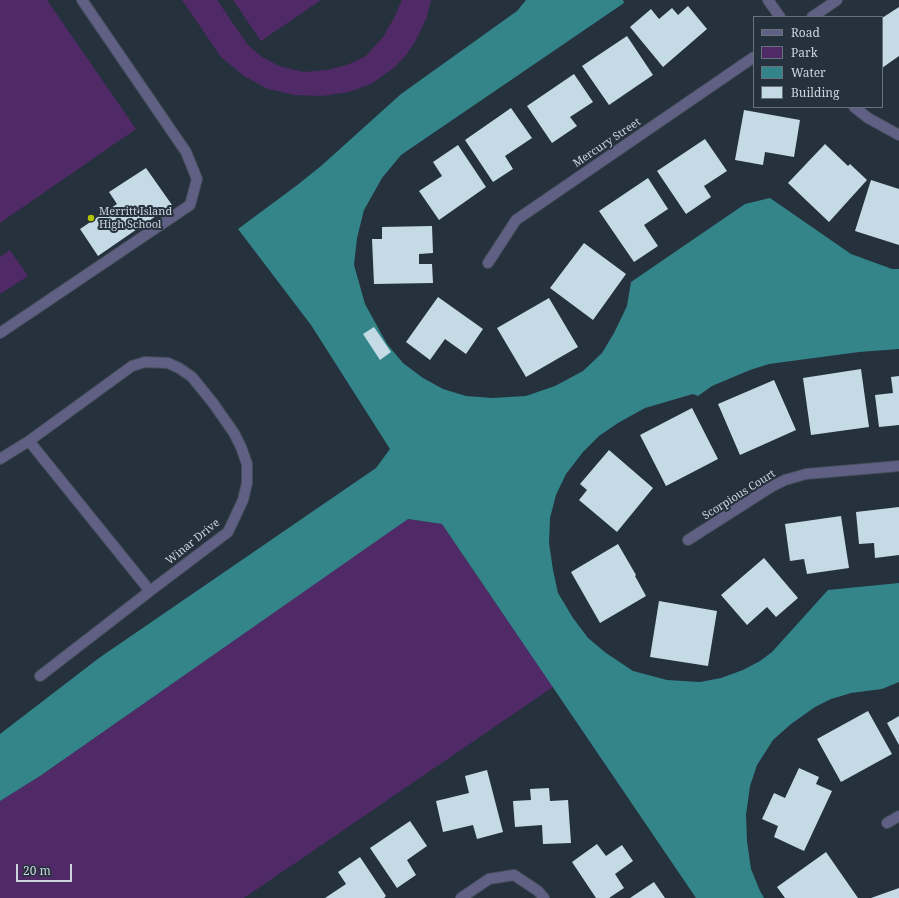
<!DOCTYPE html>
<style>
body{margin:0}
#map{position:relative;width:899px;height:898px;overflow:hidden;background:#26313e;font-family:"Noto Serif",serif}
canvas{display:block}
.legend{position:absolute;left:753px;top:16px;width:130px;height:92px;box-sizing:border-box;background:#26313e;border:1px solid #68727d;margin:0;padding:5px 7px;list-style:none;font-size:12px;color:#ccd3dc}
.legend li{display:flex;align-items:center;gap:8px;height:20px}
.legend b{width:20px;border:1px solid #68727d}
.scale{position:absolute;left:16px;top:864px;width:56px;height:18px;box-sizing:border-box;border:2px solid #ccd3dc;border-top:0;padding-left:5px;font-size:12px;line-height:14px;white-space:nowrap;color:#ccd3dc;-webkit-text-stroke:3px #26313e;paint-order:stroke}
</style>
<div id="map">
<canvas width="899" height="898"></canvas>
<ul class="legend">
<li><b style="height:5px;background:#606085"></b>Road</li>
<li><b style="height:11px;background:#4f2a66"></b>Park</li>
<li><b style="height:11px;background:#338589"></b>Water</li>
<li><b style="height:11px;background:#c4dbe5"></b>Building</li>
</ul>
<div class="scale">20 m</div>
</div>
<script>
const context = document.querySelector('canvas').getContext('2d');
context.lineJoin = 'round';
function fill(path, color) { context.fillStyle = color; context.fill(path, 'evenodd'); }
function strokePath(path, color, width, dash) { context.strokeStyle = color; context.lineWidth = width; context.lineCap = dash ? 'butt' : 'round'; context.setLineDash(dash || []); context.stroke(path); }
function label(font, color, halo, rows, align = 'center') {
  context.font = font + ' "Noto Serif",serif'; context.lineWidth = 4; context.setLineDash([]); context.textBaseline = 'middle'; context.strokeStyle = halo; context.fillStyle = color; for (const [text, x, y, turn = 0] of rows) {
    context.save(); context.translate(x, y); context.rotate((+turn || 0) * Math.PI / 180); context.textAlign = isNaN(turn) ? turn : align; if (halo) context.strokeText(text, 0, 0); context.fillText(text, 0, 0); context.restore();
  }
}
fill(new Path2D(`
 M0 0H47L136 129 0 223Z
 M182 0H217L248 45 262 57 279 66 304 72 327 70 347 65 366 56 383 37 394 18 402 0H431L427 17 415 42 406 55 395 67 371 84 349 92 322 96 295 95 268 89 244 76 221 57Z
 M233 0H321L261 41Z
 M10 250 28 276 0 294V257Z
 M407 519 442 524 553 687 244 898H0V801L40 776Z`), '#4f2a66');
fill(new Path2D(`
 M526 0H623L624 3 401 155 382 178 364 210 357 238 354 265 365 304 387 344 403 363 423 378 443 389 466 396 492 398 526 396 555 386 583 371 602 353 614 333 627 306 631 282 745 204 770 198 851 254 892 269H899V349L859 352 769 364 750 370 712 386 698 396 693 394 645 408 618 423 599 436 583 452 566 474 556 495 550 518 549 543 553 570 558 593 573 618 588 638 606 653 633 671 667 680 700 682 721 678 743 670 760 661 772 652 828 590 899 583V682L882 689 851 693 831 699 815 707 791 724 773 740 757 765 750 786 746 815 747 841 751 869 760 891 764 898H696L442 524 408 519 40 776 0 801V734L99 658 376 468 390 449 311 325 238 229 296 186 321 166 401 94 517 11Z`), '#338589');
fill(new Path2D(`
 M688 6 707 29 663 67 630 27 651 9 659 19 672 8 678 15Z
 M899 7V56L882 68V18Z
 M627 36 653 75 609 105 582 66Z
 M574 74 593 102 570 117 577 126 552 143 527 106Z
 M511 108 532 138 505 156 513 169 493 182 465 140Z
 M744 110 800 120 794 157 765 152 763 165 735 160Z
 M705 139 727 171 704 186 711 197 686 214 657 171Z
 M825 144 848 166 850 164 867 180 829 222 788 183Z
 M458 145 486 187 439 220 419 191 442 176 433 162Z
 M146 168 172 205 98 256 80 229 117 204 109 192Z
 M648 178 668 209 644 225 658 246 634 262 599 211Z
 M871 180 899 189V245L855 231Z
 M432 226 433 253 419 254V264H432L433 283 374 284 372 239H382V227Z
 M584 243 626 274 593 320 550 288Z
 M438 297 483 329 466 354 445 339 430 360 406 342Z
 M549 298 578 347 526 377 497 328Z
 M374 327 391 352 380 360 363 334Z
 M861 369 869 427 811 435 803 378Z
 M899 376V425L879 427 875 395 893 393 891 377Z
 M774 380 796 430 740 455 718 404Z
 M692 408 718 459 666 486 640 435Z
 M609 450 653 488 617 532 579 500 587 490 580 484Z
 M899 507V555L875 558 874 543 859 544 856 512Z
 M841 516 849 568 807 574 804 559 790 561 785 524Z
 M618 544 636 575 635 576 646 596 600 623 571 572Z
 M764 558 798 598 776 617 767 607 747 625 721 595Z
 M659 601 717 611 708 666 650 657Z
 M868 711 892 754 841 782 817 739Z
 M899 716V745L887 723Z
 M799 768 819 777 816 784 832 791 804 851 774 837 778 826 762 819 774 793 785 798Z
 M487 770 503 832 477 839 473 825 443 832 436 801 469 793 465 776Z
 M549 788 550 801 568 800 571 843 543 844 542 825 515 827 513 801 531 800 530 789Z
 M410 821 427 846 407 860 416 875 397 888 370 848Z
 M597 844 606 856 622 845 633 861 615 874 624 888 609 898H596L572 862Z
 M826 852 858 898H785L777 887Z
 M360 857 386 896 384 898H325L346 884 338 872Z
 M654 882 665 898H630Z
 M899 888V898H871Z`), '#c4dbe5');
const minor = new Path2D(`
 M768 0 780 17
 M812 17 837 0
 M854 107 868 118 899 135
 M488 263 516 220 754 57
 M0 333 190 205 197 179 186 152 82 0
 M0 459 29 441 150 591 228 532 243 500 247 483V464L241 447 234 433 213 403 192 377 179 368 168 363 145 362 132 366 29 441
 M688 540 771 487 785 480 806 474 899 466
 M40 676 150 591
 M887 823 899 816
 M461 898 489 879 514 875 538 891 544 898`);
strokePath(minor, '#444e5a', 12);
strokePath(minor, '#606085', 10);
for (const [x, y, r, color] of [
 [91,218,4,"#b1c500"]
]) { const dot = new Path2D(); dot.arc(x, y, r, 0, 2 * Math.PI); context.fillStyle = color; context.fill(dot); strokePath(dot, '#26313e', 1.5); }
label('11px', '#ccd3dc', '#26313e', [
 ["Mercury Street",607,143,-34],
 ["Scorpious Court",739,495,-32],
 ["Winar Drive",193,542,-39]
]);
label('11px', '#ccd3dc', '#26313e', [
 ["Merritt Island",99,212],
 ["High School",99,225]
], 'left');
</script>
